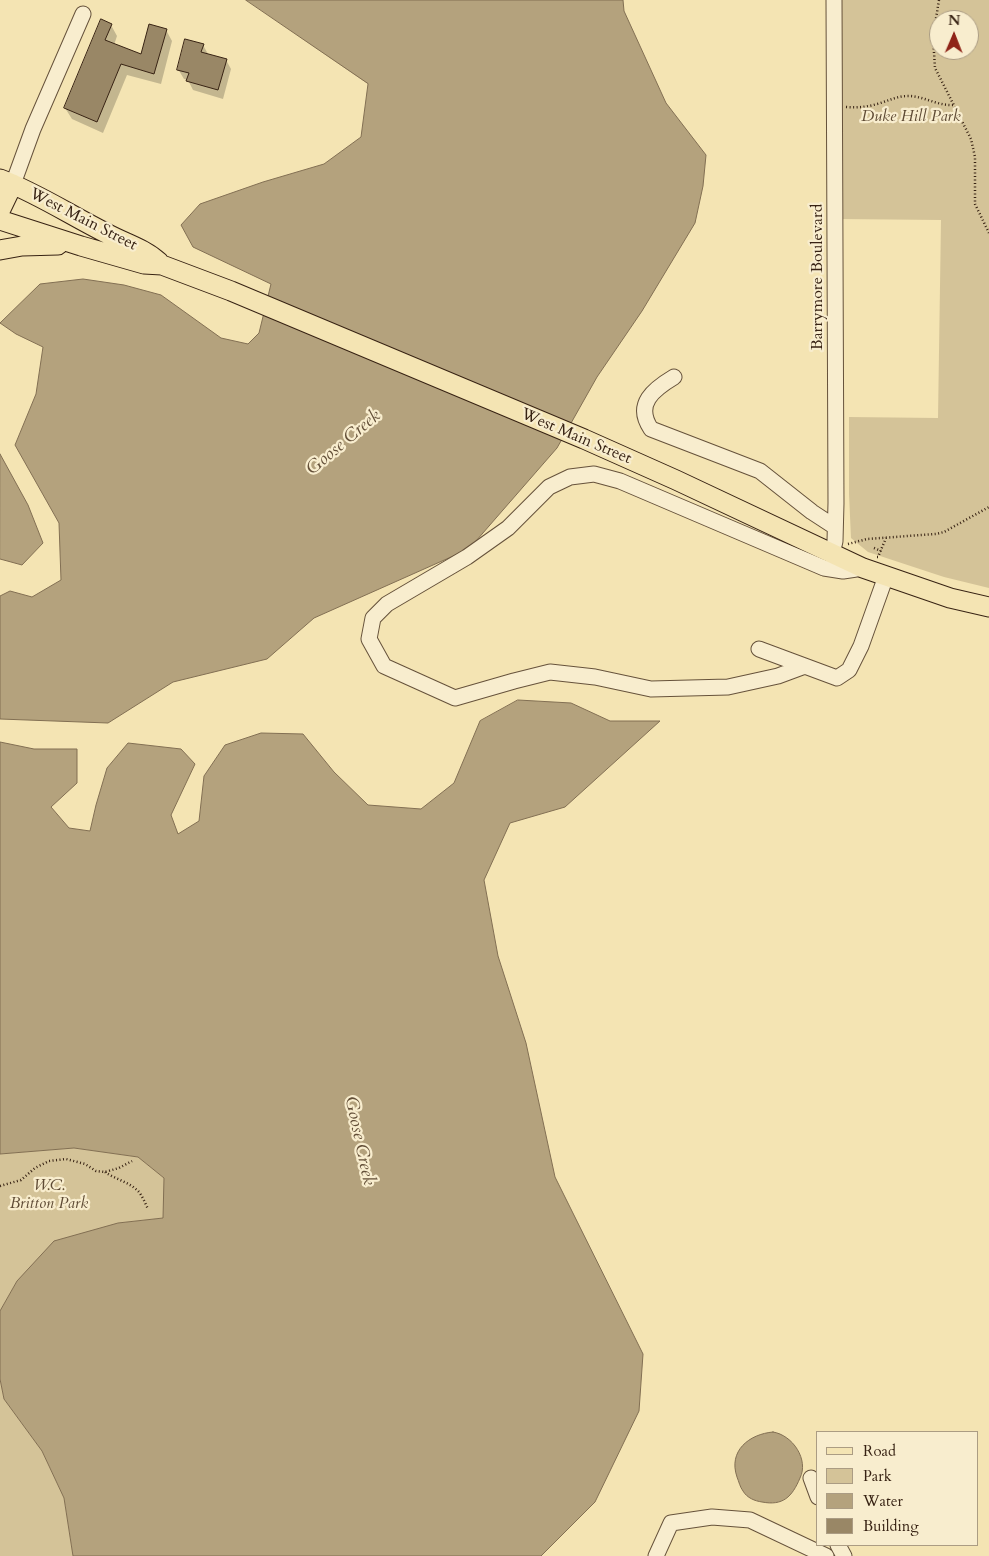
<!DOCTYPE html>
<style>
body{margin:0}
#map{position:relative;width:989px;height:1556px;overflow:hidden;background:#f4e4b3;font-family:Cardo,serif}
canvas{display:block}
.legend{position:absolute;left:816px;top:1431px;width:162px;height:115px;box-sizing:border-box;background:#f8edce;border:1px solid #ab9c83;margin:0;padding:6px 9px;list-style:none;font-size:15px;color:#372213}
.legend li{display:flex;align-items:center;gap:10px;height:25px}
.legend b{width:25px;border:1px solid #ab9c83}
.north{position:absolute;left:929px;top:10px;width:50px;height:50px;box-sizing:border-box;background:#f8edce;border:1px solid #ab9c83;border-radius:50%;rotate:1deg;font-size:14px;font-weight:700;line-height:20px;text-align:center;color:#372213}
.north::after{content:'';display:block;margin:auto;width:18px;height:22px;background:#8f2418;clip-path:polygon(50% 0,100% 100%,50% 72%,0 100%)}
</style>
<div id="map">
<canvas width="989" height="1556"></canvas>
<ul class="legend">
<li><b style="height:6px;background:#f4e4b3"></b>Road</li>
<li><b style="height:14px;background:#d4c398"></b>Park</li>
<li><b style="height:14px;background:#b4a27d"></b>Water</li>
<li><b style="height:14px;background:#998766"></b>Building</li>
</ul>
<div class="north">N</div>
</div>
<script>
const context = document.querySelector('canvas').getContext('2d');
context.lineJoin = 'round';
function fill(path, color) { context.fillStyle = color; context.fill(path, 'evenodd'); }
function strokePath(path, color, width, dash) { context.strokeStyle = color; context.lineWidth = width; context.lineCap = dash ? 'butt' : 'round'; context.setLineDash(dash || []); context.stroke(path); }
function label(font, color, halo, rows, align = 'center') {
  context.font = font + ' Cardo,serif'; context.lineWidth = 4.5; context.setLineDash([]); context.textBaseline = 'middle'; context.strokeStyle = halo; context.fillStyle = color; for (const [text, x, y, turn = 0] of rows) {
    context.save(); context.translate(x, y); context.rotate((+turn || 0) * Math.PI / 180); context.textAlign = isNaN(turn) ? turn : align; if (halo) context.strokeText(text, 0, 0); context.fillText(text, 0, 0); context.restore();
  }
}
fill(new Path2D(`
 M838 0H989V588L944 577 868 552 851 538 849 494V417L938 418 941 220 839 219ZM939 20H969V50H939Z
 M74 1148 138 1157 164 1178V1218L118 1223 17 1281 0 1311V1154Z
 M0 1379 4 1399 42 1451 64 1498 73 1556H0Z`), '#d4c398');
const water = new Path2D(`
 M246 0H623L624 11 666 103 706 155 703 186 695 223 642 311 597 377 557 448 469 549 314 618 267 659 173 682 108 723 0 719V596L10 591 32 597 61 580 59 523 15 445 36 394 43 347 16 334 0 323 40 284 83 279 124 285 161 295 221 338 248 344 259 333 271 284 193 247 181 225 200 204 263 182 324 164 361 137 368 84Z
 M0 454 28 505 43 543 22 565 0 559Z
 M518 700 571 703 610 721H660L565 807 510 823 484 880 498 956 526 1043 555 1177 643 1354 639 1411 595 1502 541 1556H73L64 1498 42 1451 4 1399 0 1379V1311L17 1281 54 1241 118 1223 163 1218 164 1178 138 1157 74 1148 0 1154V742L34 749H77V783L51 807 69 828 90 831 96 805 107 768 128 743 181 749 195 764 171 815 178 834 199 821 204 776 225 745 261 733 303 734 334 772 368 805 421 809 454 783 480 721Z
 M773 1432C793 1435 809 1460 800 1478 792 1497 783 1506 762 1502 755 1501 747 1498 743 1491 740 1487 739 1482 737 1477 728 1451 749 1434 773 1432Z`);
fill(water, '#b4a27d');
strokePath(water, '#826f53', 1);
fill(new Path2D(`
 M111 25 117 36 114 45 141 56 166 30 172 41 161 84 127 75 103 133 72 119 65 108Z
 M203 45 208 54 226 60 231 69 223 99 193 90 188 80 184 79 178 69Z`), '#0003');
const building = new Path2D(`
 M101 19 112 24 105 40 141 54 149 24 167 29 154 74 121 64 97 122 64 108Z
 M185 39 204 44 201 52 227 59 218 90 186 81 189 73 177 70Z`);
fill(building, '#998766');
strokePath(building, '#372213', 1);
const minor = new Path2D(`
 M13 184 33 129 83 14
 M674 377C654 389 634 404 651 429L760 471 812 512 835 527
 M832 554 835 541 836 503 834 0
 M759 649 837 678 849 670 861 646 886 576
 M805 666 778 676 728 687 651 689 595 677 550 672 514 681 455 698 384 666 369 639 373 618 387 604 467 557 508 528 549 487 570 477 594 474 620 481 824 568 843 571 863 568
 M811 1478 818 1497
 M838 1545 844 1556
 M656 1556 671 1523 712 1517 750 1520 826 1556`);
const major = new Path2D(`
 M0 179C37 193 70 215 106 233 124 243 144 248 159 262
 M0 211 13 184
 M0 220 81 246 144 264 162 265 231 291 584 439 676 480 863 568 950 598 989 607
 M0 250 22 246 58 245`);
strokePath(minor, '#66523b', 17);
strokePath(major, '#372213', 21);
strokePath(new Path2D(`
 M939 0 933 37 935 68 971 139 975 157V204L989 233
 M846 107C857 108 867 107 877 104 888 101 897 96 908 96 924 96 937 106 954 105
 M848 544 867 539 936 534 944 532 989 507
 M874 548 881 551
 M877 557H878L886 538
 M105 1172C115 1179 129 1182 138 1191 142 1195 145 1203 148 1209
 M0 1186 21 1180 35 1168 49 1161 66 1159 85 1164 96 1171 105 1172 119 1168 132 1161`), '#372213', 2.5, [1, 2.5]);
strokePath(minor, '#f8edce', 15);
strokePath(major, '#f4e4b3', 19);
label('italic 16px', '#5e4a34', '#f8edce', [
 ["Duke Hill Park",911,117],
 ["W.C.",49,1186],
 ["Britton Park",49,1204]
]);
label('16px', '#372213', '#f8edce', [
 ["West Main Street",83,220,27],
 ["Barrymore Boulevard",818,277,-90],
 ["West Main Street",576,437,23]
]);
label('italic 18px', '#634f38', '#f8edce', [
 ["Goose Creek",344,443,-40],
 ["Goose Creek",359,1141,78]
]);
</script>
